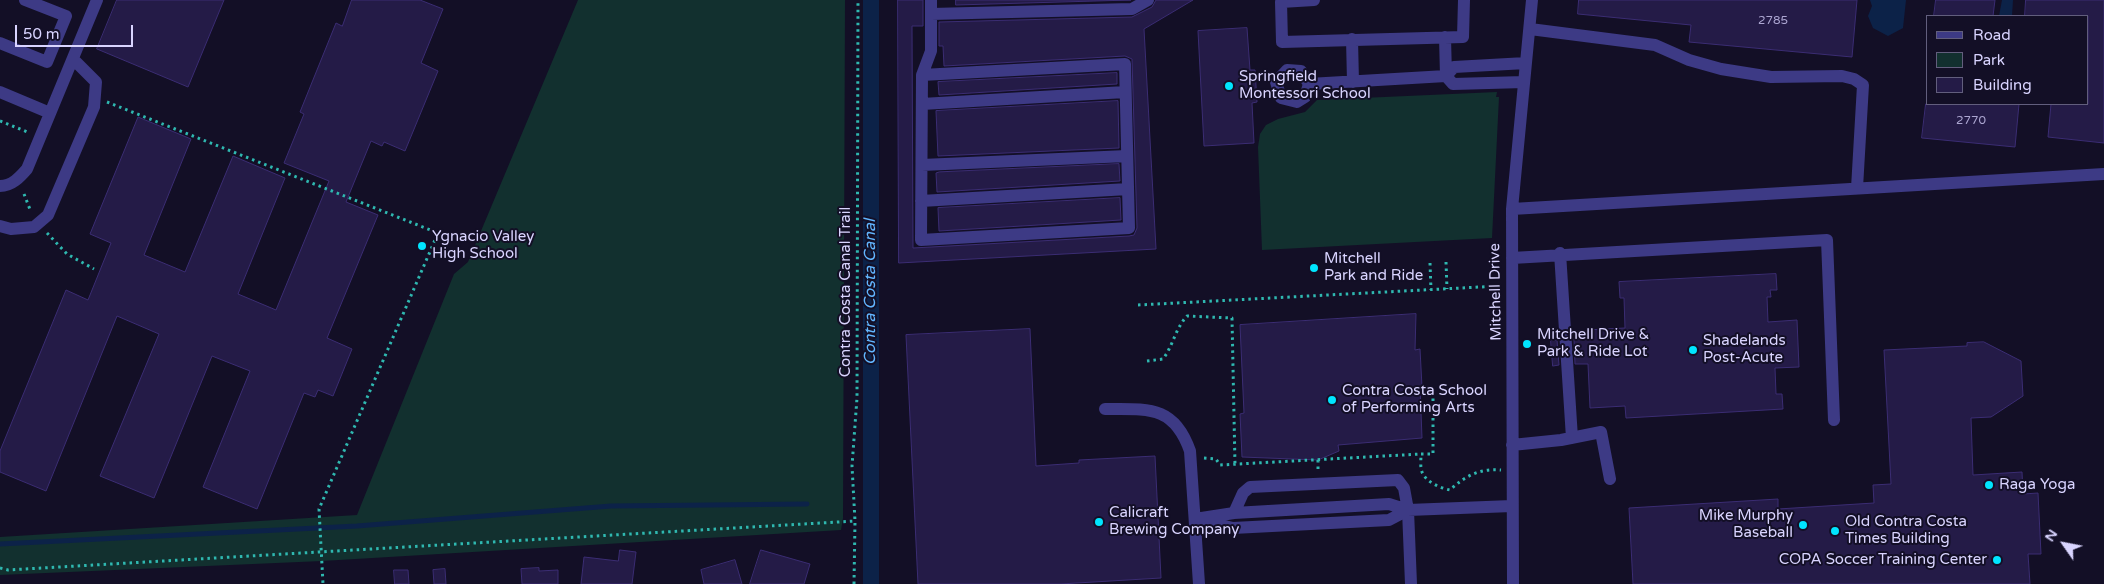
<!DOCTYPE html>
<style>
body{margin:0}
#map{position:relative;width:2104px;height:584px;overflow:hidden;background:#130f26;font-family:"Varela Round",sans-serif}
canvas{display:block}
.legend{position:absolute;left:1926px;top:15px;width:162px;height:90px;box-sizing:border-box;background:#130f26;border:1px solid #625e7d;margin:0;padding:6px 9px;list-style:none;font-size:15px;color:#d9d4ff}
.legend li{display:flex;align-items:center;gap:10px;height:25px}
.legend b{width:25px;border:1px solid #625e7d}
.north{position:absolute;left:2039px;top:519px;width:50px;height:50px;-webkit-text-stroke:4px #130f26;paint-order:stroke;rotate:303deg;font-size:14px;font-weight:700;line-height:20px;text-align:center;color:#d9d4ff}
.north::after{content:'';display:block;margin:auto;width:18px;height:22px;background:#d9d4ff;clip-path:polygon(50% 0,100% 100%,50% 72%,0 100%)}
.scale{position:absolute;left:15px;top:25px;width:118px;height:22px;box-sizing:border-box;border:2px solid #d9d4ff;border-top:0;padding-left:6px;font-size:15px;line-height:18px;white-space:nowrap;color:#d9d4ff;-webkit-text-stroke:4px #130f26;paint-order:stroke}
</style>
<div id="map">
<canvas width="2104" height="584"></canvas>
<ul class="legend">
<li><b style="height:6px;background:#3d3a85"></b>Road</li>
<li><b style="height:14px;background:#12302f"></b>Park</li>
<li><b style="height:14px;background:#241b47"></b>Building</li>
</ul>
<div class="north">N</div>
<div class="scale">50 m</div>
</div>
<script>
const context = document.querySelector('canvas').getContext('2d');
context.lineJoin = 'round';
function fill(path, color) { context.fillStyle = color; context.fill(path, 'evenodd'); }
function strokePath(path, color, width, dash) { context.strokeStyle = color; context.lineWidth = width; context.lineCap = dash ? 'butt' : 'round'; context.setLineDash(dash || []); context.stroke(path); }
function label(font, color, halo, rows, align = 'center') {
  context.font = font + ' "Varela Round",sans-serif'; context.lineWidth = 4; context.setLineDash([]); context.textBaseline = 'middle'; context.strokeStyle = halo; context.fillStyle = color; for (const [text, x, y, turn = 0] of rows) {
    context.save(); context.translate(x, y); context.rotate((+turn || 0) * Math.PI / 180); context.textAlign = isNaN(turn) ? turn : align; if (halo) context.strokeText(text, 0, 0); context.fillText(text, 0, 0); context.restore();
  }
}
fill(new Path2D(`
 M578 0H845L843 518 841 530 322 561 0 575V537L357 515 454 274 468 262Z
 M1497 92 1496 97H1499L1492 238 1262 250 1258 147 1260 134 1266 125 1278 119 1305 112 1317 100Z`), '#12302f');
fill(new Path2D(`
 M1870 0H1906L1903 28 1888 36 1873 28 1868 16 1872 6Z
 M2002 0H2013L2012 16H1999Z`), '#0c2248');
strokePath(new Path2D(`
 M0 544 357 526 611 506 807 504`), '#0c2248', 5);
strokePath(new Path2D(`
 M871 0V584`), '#0c2248', 16);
const building = new Path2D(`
 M117 0H224L188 87 97 49Z
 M352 0H420L443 9 421 63 438 71 405 151 384 142 382 146 371 141 346 202 378 215 327 338 352 349 333 396 318 390 315 397 304 393 257 509 203 487 250 371 212 356 154 498 100 476 159 334 117 316 46 491 0 472V451L66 290 88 300 111 243 90 234 138 117 191 139 144 255 185 272 233 156 285 178 238 294 276 310 329 181 284 163 304 114 300 112 336 23 342 26Z
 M898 0H923V26H912L913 248 1129 236 1134 235 1137 228 1132 59 1125 56 944 66 943 46H939V22L1132 17 1152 7 1156 0H1193L1144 29 1156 249 899 263Z
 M956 0H1131L956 5Z
 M1579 0H1857L1852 57 1689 42 1691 25 1578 14Z
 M1936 0H1995L1993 16H1934Z
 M2026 0H2104V143L2048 137 2051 104H2088V16H2025Z
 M1247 28 1250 70H1255L1257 102 1252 103 1254 143 1204 146 1198 31Z
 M1117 73V84L939 95 938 82Z
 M1118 101 1119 148 938 156 936 111Z
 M1926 104H2019L2015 147 1922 138Z
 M1119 164 1120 181 937 192 936 173 939 172Z
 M1120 198 1121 220 939 231 938 208Z
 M1776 274 1777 290H1770L1771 297H1767L1768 322 1797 320 1799 367 1775 368 1776 394H1782L1783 409 1626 418 1625 406 1590 408 1588 364H1575L1574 339 1586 338V330L1625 328 1624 298H1620L1619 282Z
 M1416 314 1415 350 1420 349 1422 387H1420L1422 438 1338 445 1339 451 1318 460 1242 457 1240 414 1244 413 1240 325Z
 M1030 329 1036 466 1079 463V460L1155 456 1161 578 1060 584H918L906 335Z
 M1551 340H1557L1559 365 1553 366Z
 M1984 342 2021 361 2023 396 1991 417 1971 418 1973 475 2022 472 2023 494 2038 493 2041 554H2028L2030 584H1633L1629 508 1778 499V509L1874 503 1873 485 1891 484 1884 350 1967 346V343Z
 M620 550 636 552 632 584H581L584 557 618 561Z
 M761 550 810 564 804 584H750Z
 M735 560 742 584H704L701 570Z
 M539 568V571L558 570V584H522L521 569Z
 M445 569 446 584H434L433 570Z
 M394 570H408L409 584H395Z`);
fill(building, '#241b47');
strokePath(building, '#3b2d73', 1);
strokePath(new Path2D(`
 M107 102 438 233 319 509 323 584
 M0 121 30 133
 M24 194 31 212
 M47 233 67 254 94 269
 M1446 262 1447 289
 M1430 263 1431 290
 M1138 305 1499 286
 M1147 361 1163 359C1173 346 1175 329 1187 316L1232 318 1235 465
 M1433 392V454H1421C1421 459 1420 467 1422 472 1426 482 1440 488 1450 490 1465 476 1480 468 1501 470
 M1204 458 1216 459 1220 465 1421 454
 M1318 460V472
 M0 568 8 570 855 521
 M854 584 855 521 852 466 857 398 858 0`), '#2fb8b0', 3, [2.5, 4]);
strokePath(new Path2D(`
 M1314 0 1281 2 1282 42 1463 37 1464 0
 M931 14 1132 9 1148 0
 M1530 29 1655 45 1689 60 1721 69 1771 77 1842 76 1854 79 1863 85 1857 188
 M1352 39 1353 82
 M0 43 47 62 66 16 25 0
 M1287 70 1301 71 1309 84 1305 97 1297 102 1281 98 1276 82Z
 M922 75 1125 64 1129 228 921 240 922 75 931 51V0
 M1524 82 1453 84 1446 76 1454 67 1526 63
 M1309 84 1446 76 1445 37
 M0 92 50 113
 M922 104 1125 92
 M922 165 1127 156
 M0 186C12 186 20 177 27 169L97 0
 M921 201 1128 189
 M1512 209 2104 174
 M0 226 11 229 34 227 48 215 94 107 96 82 73 59
 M1560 253 1572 438
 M1512 258 1827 240 1834 420
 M1105 409C1148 409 1174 405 1190 451L1199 584
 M1512 445 1561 440 1601 432 1610 479
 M1389 504 1408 510 1389 520 1233 528 1195 519 1234 513Z
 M1234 513 1243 493 1250 487 1398 480 1404 488 1408 510
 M1411 584 1408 510 1512 506
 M1513 584 1512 209 1532 0`), '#3d3a85', 12);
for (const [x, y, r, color] of [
 [1229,86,5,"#00e5ff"],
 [422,246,5,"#00e5ff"],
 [1314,268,5,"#00e5ff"],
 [1527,344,5,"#00e5ff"],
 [1693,350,5,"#00e5ff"],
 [1332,400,5,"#00e5ff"],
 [1989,485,5,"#00e5ff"],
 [1099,522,5,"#00e5ff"],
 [1803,525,5,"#00e5ff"],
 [1835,531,5,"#00e5ff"],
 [1997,560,5,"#00e5ff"]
]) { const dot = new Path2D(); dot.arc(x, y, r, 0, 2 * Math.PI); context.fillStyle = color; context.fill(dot); strokePath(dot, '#130f26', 2); }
label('12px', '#aca6d1', null, [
 ["2785",1773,21],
 ["2770",1971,121]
]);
label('15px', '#d9d4ff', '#130f26', [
 ["Springfield",1239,77],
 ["Montessori School",1239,94],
 ["Ygnacio Valley",432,237],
 ["High School",432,254],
 ["Mitchell",1324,259],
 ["Park and Ride",1324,276],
 ["Mitchell Drive &",1537,335],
 ["Park & Ride Lot",1537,352],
 ["Shadelands",1703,341],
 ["Post-Acute",1703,358],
 ["Contra Costa School",1342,391],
 ["of Performing Arts",1342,408],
 ["Raga Yoga",1999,485],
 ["Calicraft",1109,513],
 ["Brewing Company",1109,530],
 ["Mike Murphy",1793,516,"right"],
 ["Baseball",1793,533,"right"],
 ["Old Contra Costa",1845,522],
 ["Times Building",1845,539],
 ["COPA Soccer Training Center",1987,560,"right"]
], 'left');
label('15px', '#d9d4ff', '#130f26', [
 ["Contra Costa Canal Trail",846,292,-90],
 ["Mitchell Drive",1496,292,-91]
]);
label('italic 16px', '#62b6ff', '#130f26', [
 ["Contra Costa Canal",871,292,-90]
]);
</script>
